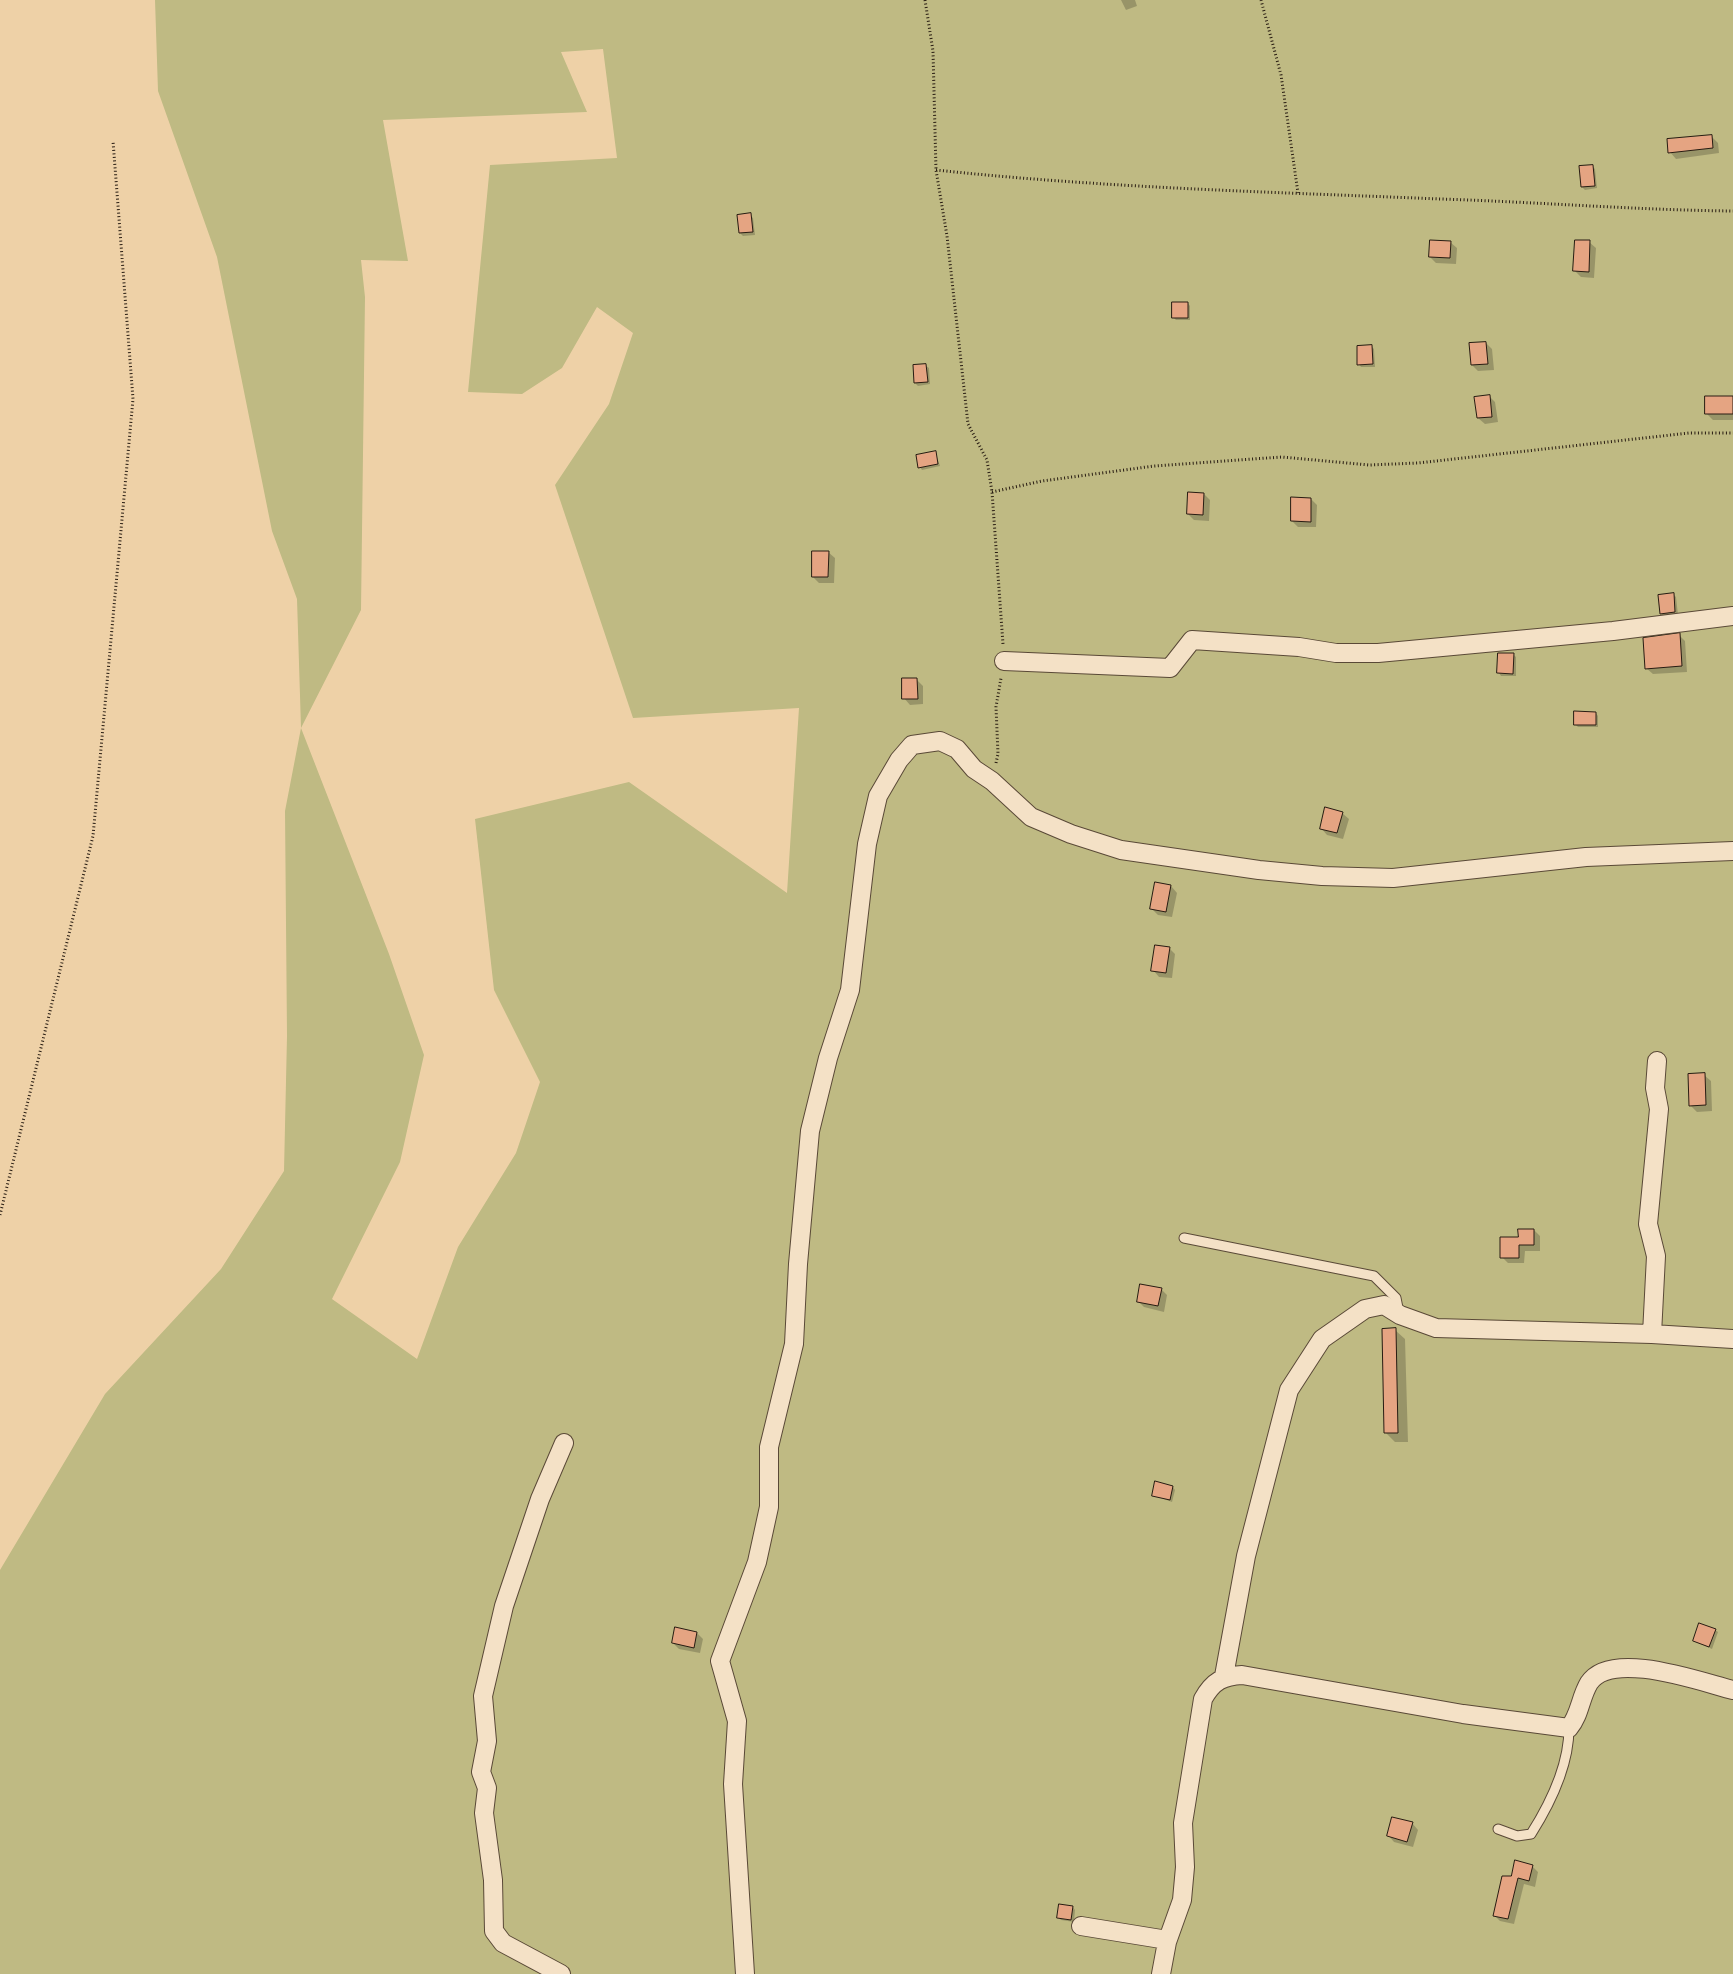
<!DOCTYPE html>
<style>
body{margin:0}
canvas{display:block;background:#eed1a7}
</style>
<canvas width="1733" height="1974"></canvas>
<script>
const context = document.querySelector('canvas').getContext('2d');
context.lineJoin = 'round';
function fill(path, color) { context.fillStyle = color; context.fill(path, 'evenodd'); }
function strokePath(path, color, width, dash) { context.strokeStyle = color; context.lineWidth = width; context.lineCap = dash ? 'butt' : 'round'; context.setLineDash(dash || []); context.stroke(path); }
fill(new Path2D(`
 M155 0H1733V1974H0V1570L105 1394 221 1269 284 1171 287 1036 285 811 301 728 297 599 272 531 217 257 158 91ZM603 49 617 158 490 165 468 392 522 394 562 368 597 307 633 333 609 404 555 485 633 718 799 708 787 893 629 782 475 819 494 990 540 1082 516 1153 458 1247 417 1359 332 1299 400 1162 424 1055 389 954 301 728 361 610 365 297 361 260 408 261 383 120 587 112 561 52Z`), '#bfba83');
fill(new Path2D(`
 M1121 0H1135L1137 6 1126 10Z
 M1711 136 1718 143 1719 153 1676 159 1670 152Z
 M1592 166 1595 169 1597 188 1585 190 1582 187Z
 M750 215 753 218 755 235 743 236 740 233Z
 M1450 242 1457 248 1456 264 1436 263 1430 257Z
 M1589 242 1596 248 1594 278 1581 277 1575 271Z
 M1188 303 1190 306V320H1176L1173 317Z
 M1486 343 1492 349 1494 370 1478 371 1472 365Z
 M1372 347 1374 349 1375 367H1361L1359 364Z
 M926 366 929 368 930 384 918 386 915 383Z
 M1489 396 1495 402 1498 422 1485 424 1478 418 1476 398Z
 M1733 397V420H1713L1707 414Z
 M935 452 940 466 922 470 920 467Z
 M1204 494 1210 500 1209 521 1194 520 1188 514Z
 M1311 499 1317 505 1316 527H1298L1292 521Z
 M828 552 835 558 834 583H819L813 577Z
 M1673 594 1676 597 1678 615 1664 617 1661 614 1659 596Z
 M1679 635 1685 641 1687 672 1653 674 1646 668Z
 M1513 654 1516 657V676H1501L1499 673Z
 M917 680 923 686V704L910 705 904 698Z
 M1596 713 1598 716V727H1578L1575 724Z
 M1342 813 1349 819 1343 839 1327 835 1321 828Z
 M1171 886 1177 893 1172 917 1158 915 1152 909Z
 M1169 948 1175 954 1172 978 1159 977 1153 970Z
 M1704 1075 1711 1081 1712 1111 1697 1112 1690 1105Z
 M1534 1230 1540 1236V1251H1525L1524 1263H1508L1502 1257 1520 1238Z
 M1161 1289 1167 1295 1164 1312 1144 1307 1138 1301Z
 M1395 1330 1405 1339 1408 1442H1395L1386 1433Z
 M1173 1487 1175 1490 1172 1502 1153 1495Z
 M1715 1630 1718 1632 1712 1649 1694 1641Z
 M697 1633 703 1639 700 1653 679 1649 673 1643Z
 M1412 1823 1418 1830 1413 1847 1394 1842 1388 1835Z
 M1532 1866 1538 1872 1535 1887 1524 1884 1514 1924 1500 1921 1494 1915 1512 1878Z
 M1073 1907 1075 1910 1074 1922 1061 1920 1058 1917Z`), '#0003');
const building = new Path2D(`
 M1712 135 1713 148 1668 153 1667 139Z
 M1593 165 1595 186 1581 187 1579 166Z
 M751 213 753 232 739 233 737 215Z
 M1430 240 1451 241 1450 258 1429 257Z
 M1575 240H1590L1589 272 1573 271Z
 M1172 302H1188V318H1172Z
 M1486 342 1488 364 1471 365 1469 343Z
 M1372 345 1373 364 1357 365V346Z
 M926 364 928 382 914 383 913 365Z
 M1490 395 1492 417 1477 418 1474 397Z
 M1705 396H1733V414H1705Z
 M936 451 938 464 918 468 916 455Z
 M1188 492 1204 493 1203 515 1187 514Z
 M1291 497 1311 498V522L1291 521Z
 M812 551H829L828 577H812Z
 M1674 593 1675 612 1660 614 1658 595Z
 M1680 633 1682 666 1645 669 1643 638Z
 M1498 653H1514L1513 674 1497 673Z
 M902 678H917L918 699H902Z
 M1574 711 1596 712V725H1574Z
 M1325 807 1343 812 1337 833 1320 829Z
 M1155 882 1171 885 1166 912 1150 909Z
 M1155 945 1170 947 1166 973 1151 971Z
 M1705 1073 1706 1105 1689 1106 1688 1074Z
 M1518 1229H1534V1245H1519V1258H1500V1237H1518Z
 M1140 1284 1162 1288 1158 1306 1137 1302Z
 M1396 1328 1398 1433H1384L1382 1329Z
 M1155 1481 1173 1486 1170 1500 1152 1496Z
 M1699 1623 1716 1629 1709 1647 1693 1641Z
 M675 1627 697 1632 694 1648 672 1643Z
 M1392 1817 1413 1822 1407 1842 1387 1836Z
 M1515 1860 1533 1865 1529 1881 1518 1878 1508 1919 1493 1916 1502 1876H1511Z
 M1059 1904 1073 1906 1071 1920 1057 1918Z`);
fill(building, '#e5a482');
strokePath(building, '#281c12', 1);
const lane = new Path2D(`
 M1184 1238 1374 1276 1396 1298 1399 1313
 M1498 1829 1517 1836 1531 1834C1550 1804 1569 1765 1569 1728`);
const street = new Path2D(`
 M1004 661 1170 668 1192 640 1299 647 1336 653H1378L1613 631 1733 616
 M1652 1334 1656 1256 1648 1224 1659 1109 1655 1088 1657 1061
 M1224 1676 1246 1556 1289 1390 1322 1339 1365 1309 1384 1305 1400 1315 1436 1328 1652 1334 1733 1339
 M1081 1926 1161 1939 1167 1942 1161 1974
 M1167 1942 1182 1900 1185 1867 1183 1823 1203 1699C1213 1681 1223 1676 1242 1675L1463 1714 1569 1728C1580 1715 1580 1698 1589 1683 1611 1649 1701 1682 1733 1690
 M561 1974 503 1943 494 1931 493 1880 484 1813 487 1788 481 1772 487 1741 483 1696 504 1606 540 1499 564 1443
 M745 1974 733 1784 737 1721 720 1661 757 1562 769 1507V1447L794 1344 798 1264 810 1131 828 1058 850 990 867 844 878 796 899 760 912 745 940 741 957 749 974 769 992 781 1031 817 1071 834 1121 850 1259 870 1322 876 1393 878 1586 857 1733 851`);
strokePath(lane, '#5a4937', 11);
strokePath(street, '#5a4937', 20);
strokePath(new Path2D(`
 M925 0 933 51 936 170 947 236 968 424 987 460 992 492 1003 644
 M1261 0 1281 75 1298 193
 M936 170C1104 188 1272 192 1440 199 1538 202 1635 210 1733 211
 M992 492 1042 481 1154 466 1282 457 1369 465 1418 463 1689 433H1733
 M996 763 998 754 996 707 1001 678
 M0 1215 93 836 133 399 113 141`), '#281c12', 3, [1, 2.5]);
strokePath(lane, '#f4e1c6', 9);
strokePath(street, '#f4e1c6', 18);
</script>
